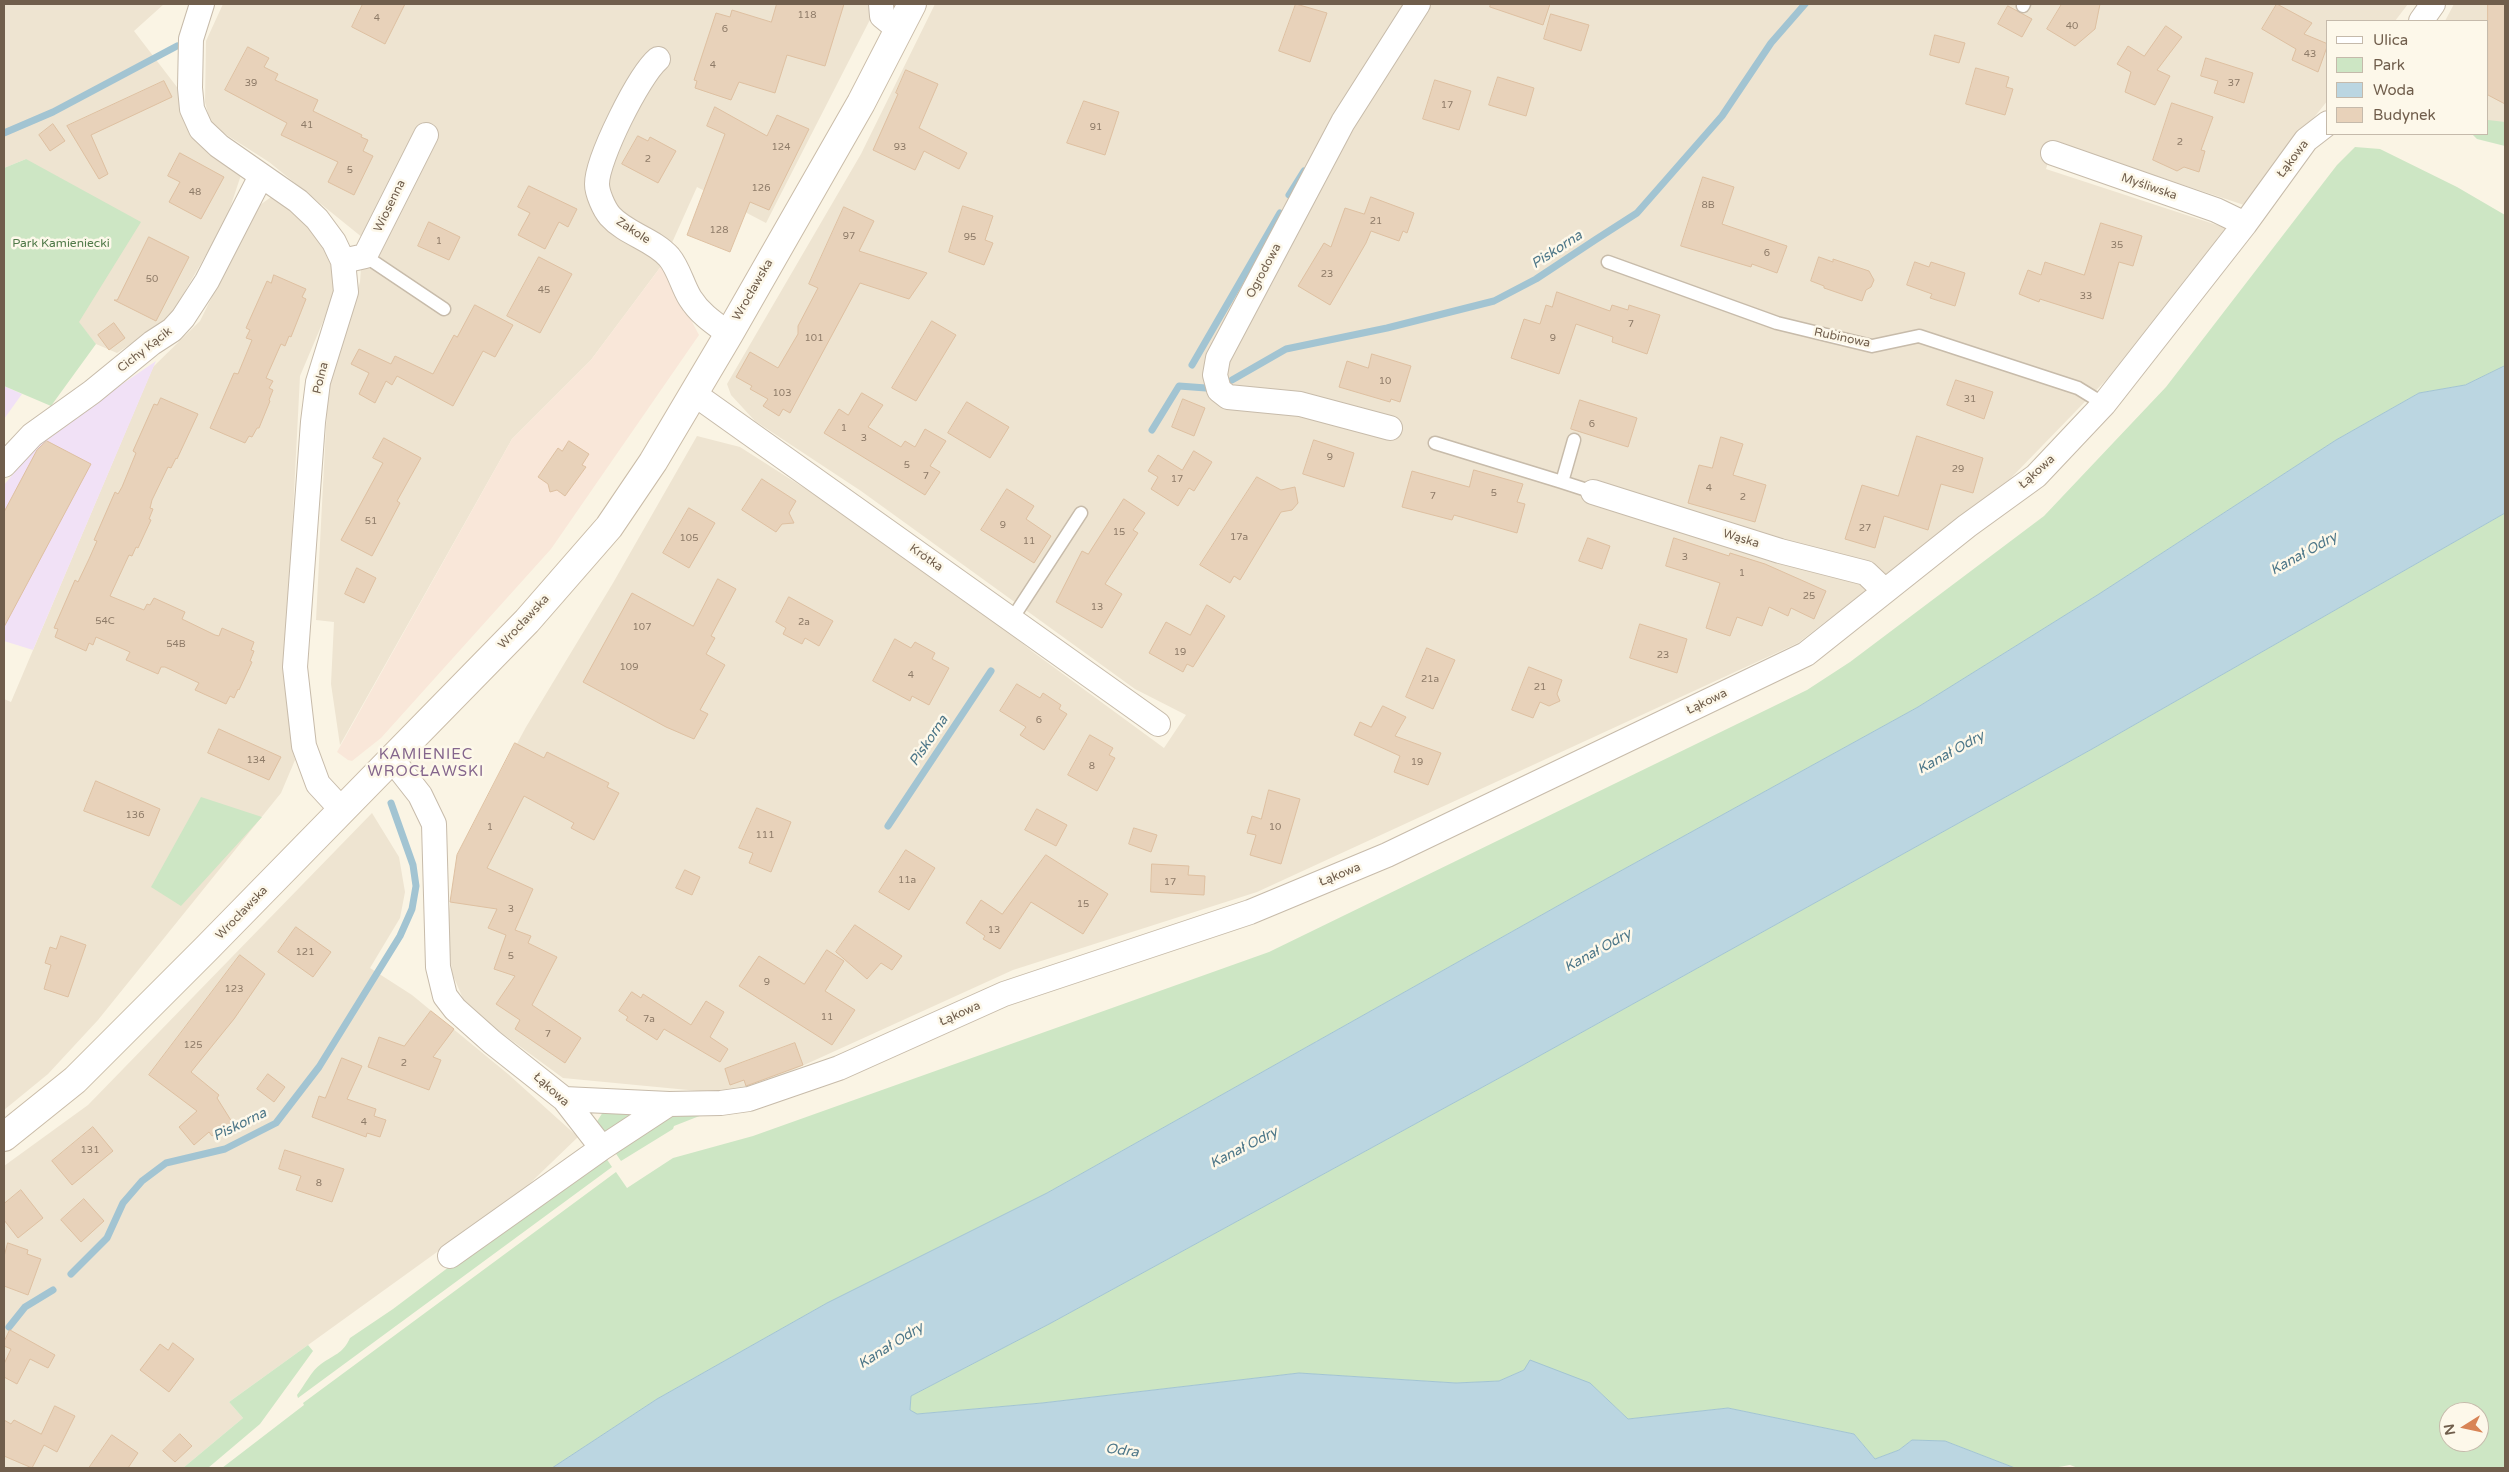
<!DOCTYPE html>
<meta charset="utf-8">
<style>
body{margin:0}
#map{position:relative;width:2509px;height:1472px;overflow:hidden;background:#faf4e4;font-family:"Varela Round",sans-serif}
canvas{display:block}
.frame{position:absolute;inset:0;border:5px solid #705e4c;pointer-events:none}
.legend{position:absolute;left:2326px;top:20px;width:162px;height:115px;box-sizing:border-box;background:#fdf8ea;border:1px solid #c5baab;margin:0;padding:6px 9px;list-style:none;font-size:15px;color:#705e4c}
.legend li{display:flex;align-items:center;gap:10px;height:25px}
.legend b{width:25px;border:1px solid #c5baab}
.north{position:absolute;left:2439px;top:1402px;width:50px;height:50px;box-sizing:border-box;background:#fdf8ea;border:1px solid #c5baab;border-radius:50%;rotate:260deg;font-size:14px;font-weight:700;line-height:20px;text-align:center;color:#705e4c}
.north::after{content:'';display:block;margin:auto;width:18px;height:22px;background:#d88455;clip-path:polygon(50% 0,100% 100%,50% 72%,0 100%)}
</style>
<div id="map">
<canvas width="2509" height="1472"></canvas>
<div class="frame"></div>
<ul class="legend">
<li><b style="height:6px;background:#fff"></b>Ulica</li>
<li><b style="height:14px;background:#cde6c4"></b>Park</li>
<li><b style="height:14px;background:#bbd6e1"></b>Woda</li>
<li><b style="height:14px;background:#e8d2ba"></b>Budynek</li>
</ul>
<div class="north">N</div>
</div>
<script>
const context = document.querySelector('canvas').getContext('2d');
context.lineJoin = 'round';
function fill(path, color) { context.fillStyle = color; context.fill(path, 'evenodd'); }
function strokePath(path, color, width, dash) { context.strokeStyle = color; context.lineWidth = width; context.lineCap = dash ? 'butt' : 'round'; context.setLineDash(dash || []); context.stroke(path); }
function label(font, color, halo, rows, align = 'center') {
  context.font = font + ' "Varela Round",sans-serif'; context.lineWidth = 5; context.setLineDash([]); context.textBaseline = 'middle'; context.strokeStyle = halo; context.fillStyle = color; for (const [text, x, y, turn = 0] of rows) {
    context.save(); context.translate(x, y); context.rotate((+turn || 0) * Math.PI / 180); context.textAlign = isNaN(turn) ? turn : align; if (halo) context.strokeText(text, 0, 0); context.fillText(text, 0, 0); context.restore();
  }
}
fill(new Path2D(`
 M4 4H164L134 31 242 172 226 220 169 319 117 353 96 344 78 322 26 159 4 168Z
 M223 4H878L766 223 697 187 662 265 591 360 512 439 340 745 331 684 334 622 316 620 328 389 360 282 363 238 269 162 211 125 205 102 206 41Z
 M935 4H2408L2395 21H2328V100L2244 205 2054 142 2046 169 2226 228 2108 378 2010 479 1798 643 1257 892 1013 970 758 1086 709 1092 563 1078 477 1015 464 1001 452 973 447 926 457 855 526 727 613 583 697 436 740 447 928 567 1033 652 1164 748 1186 715 1135 689 861 491 755 421 731 395 727 384 861 154Z
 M2454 4H2505V135L2488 129V21H2445Z
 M271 197 298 214 322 241 334 275 333 298 300 376 285 668 291 743 295 760 281 793 98 1020 48 1074 4 1110V699L11 702 153 367 200 321 256 208Z
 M372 813 399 857 405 892 400 918 370 968 412 995 508 1074 578 1137 523 1190 229 1402 243 1418 183 1468H4V1166L88 1105Z`), '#eee4d1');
fill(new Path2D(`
 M662 265 699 335 551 549 381 738 352 761 348 760 337 752 512 439 591 360Z`), '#f9e7d9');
fill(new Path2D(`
 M156 361 33 650 4 641V485L42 439Z
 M4 386 22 394 4 419Z`), '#f1e1f6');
fill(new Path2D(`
 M2488 120 2505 122V146L2477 139 2472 134H2488Z
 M2355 147 2380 149 2457 187 2505 215V366L2465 385 2419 393 2336 440 2099 594 1918 707 1586 890 1047 1193 827 1303 657 1399 552 1468H222L304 1405 303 1403 616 1172 627 1188 673 1158 753 1136 1269 952 1807 690 1850 662 2044 516 2166 387 2337 165Z
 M26 159 141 222 79 322 96 344 51 406 4 386V168Z
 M2505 513V1468H2078L2070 1465 2053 1468H2015L1945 1441 1912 1440 1899 1450 1875 1459 1854 1434 1728 1408 1628 1419 1590 1383 1524 1370 1499 1381 1456 1383 1299 1373 1042 1403 916 1414 910 1410 911 1396 1051 1323 1523 1065 2092 749ZM2449 1412H2479V1442H2449Z
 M201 797 262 817 181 906 151 887Z
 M651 1110 606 1132 596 1123 603 1112Z
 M684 1112 702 1115 674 1126 673 1129 621 1161 612 1148 659 1120Z
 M602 1152 612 1167 298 1398 297 1395C304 1386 312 1370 321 1364 333 1355 343 1354 350 1338L393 1309Z
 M308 1345 313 1351 260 1424 208 1468H183L243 1418 229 1402Z`), '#cde6c4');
const water = new Path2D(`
 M2505 366V513L2092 749 1523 1065 1051 1323 911 1396 910 1410 917 1414 1042 1403 1299 1373 1456 1383 1499 1381 1524 1370 1530 1360 1590 1383 1628 1419 1728 1408 1854 1434 1875 1459 1899 1450 1912 1440 1945 1441 2015 1468H552L657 1399 827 1303 1047 1193 1586 890 1918 707 2099 594 2336 440 2419 393 2465 385Z`);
fill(water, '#bbd6e1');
strokePath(water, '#a2c4d2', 1);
strokePath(new Path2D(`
 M4 133 53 112 177 46
 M1289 195 1304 171
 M1192 365 1280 213
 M1232 380 1286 349 1387 328 1494 301 1536 279 1595 240 1637 213 1722 116 1771 43 1805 4
 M1152 430 1179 386 1206 388
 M888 826 991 671
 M71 1274 107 1238 123 1203 142 1181 166 1163 225 1149 276 1123 319 1067 400 936 412 909 416 886 413 865 391 803
 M9 1327 25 1307 53 1290`), '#a2c4d2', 7);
const building = new Path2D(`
 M363 4H405L385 44 352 27Z
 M777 4H844L825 66 787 55 775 93 739 82 731 100 695 88 697 81 694 80 716 13 730 17 732 10 771 22Z
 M1296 4 1327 13 1310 62 1279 51Z
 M1491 4H1550L1543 25 1490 7Z
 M2062 4H2100L2095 29 2075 46 2047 29Z
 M2277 4 2312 23 2304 34 2328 44 2318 72 2292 60 2296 49 2262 29Z
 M2488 4H2505V104L2488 95Z
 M2008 6 2032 19 2022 37 1998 24Z
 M1551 14 1589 25 1581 51 1544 39Z
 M2166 26 2182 37 2157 70 2170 76 2155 105 2125 92 2131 72 2117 64 2128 46 2144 56Z
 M1935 35 1965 43 1959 63 1930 55Z
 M248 47 269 58 264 67 278 74 275 80 318 100 313 111 362 135 361 137 368 140 363 151 373 156 354 195 328 182 338 162 281 135 287 123 225 90Z
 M2206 58 2253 73 2244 103 2214 93 2218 81 2201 76Z
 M1976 68 2009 77 2006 87 2013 89 2005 115 1966 104Z
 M906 70 938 84 919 128 967 153 959 169 924 151 915 170 873 150 898 94 896 93Z
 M1498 77 1534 88 1526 116 1489 105Z
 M1435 80 1471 91 1459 130 1423 119Z
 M164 81 172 97 91 135 108 174 99 179 67 126Z
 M1084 101 1119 112 1105 155 1067 143Z
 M2172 103 2213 117 2201 150 2205 151 2199 172 2184 167 2177 171 2153 160Z
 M715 107 767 136 777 115 809 129 769 210 750 202 730 252 687 235 725 134 707 126Z
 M53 124 65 141 50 151 39 135Z
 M638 136 648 141 650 137 676 151 658 183 622 164Z
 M180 153 224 177 201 219 169 202 180 182 168 176Z
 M1703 177 1734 187 1722 224 1787 246 1777 273 1752 264 1751 267 1681 246Z
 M529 186 577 209 568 227 559 222 545 249 518 235 530 213 518 207Z
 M1371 197 1414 213 1407 233 1403 231 1399 241 1371 231 1366 243 1330 305 1298 286 1324 243 1331 247 1345 208 1364 214Z
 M963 206 993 216 985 240 993 243 984 265 949 252Z
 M844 207 874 221 859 251 927 273 909 299 860 283 790 413 783 409 779 416 763 406 768 399 750 389 752 386 736 377 750 352 778 368 798 334V326L818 288 809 284Z
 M429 222 460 237 449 260 418 246Z
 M2101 223 2142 236 2133 266 2119 262 2103 319 2040 299 2039 302 2019 294 2028 270 2041 275 2045 262 2084 275Z
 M149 237 189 257 156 321 114 300H117Z
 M539 257 572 274 540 333 507 316Z
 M1819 257 1833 262V259L1869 271 1874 280 1871 287 1866 290 1862 301 1824 288V286L1811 281Z
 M1915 262 1929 267 1931 262 1965 273 1955 306 1930 298 1932 294 1907 285Z
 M274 275 306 289 302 297 306 299 291 337 289 336 285 346 281 344 266 378 273 381 269 388 273 390 269 400 270 401 259 428H257L252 437 249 436 245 443 210 428 234 373 238 374 252 340 246 338 250 330 246 328 267 281 271 283Z
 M1557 292 1610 311 1612 305 1628 310 1629 305 1660 315 1647 354 1612 342 1613 337 1576 324 1559 374 1511 358 1524 319 1540 324 1546 305 1552 307Z
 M475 305 513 325 495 357 483 351 453 406 397 376 392 385 386 381 375 403 359 394 369 373 351 364 359 349 391 364 395 356 433 374 454 335 457 337Z
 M932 321 956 335 916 401 892 388Z
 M114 323 125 338 109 350 98 335Z
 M1372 354 1411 366 1400 402 1391 399 1390 402 1339 387 1347 361 1368 368Z
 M1956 380 1993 392 1984 419 1947 405Z
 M862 393 883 405 868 427 901 447 905 441 915 447 925 429 946 441 930 466 940 472 925 495 824 433 839 409 848 415Z
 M161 398 198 414 177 459 176 458 171 468 168 467 152 500 150 508 153 509 149 519 151 520 138 548 136 547 132 556 129 555 110 596 144 610 147 604 150 605 154 598 185 612 182 619 215 635 219 636 222 628 254 642 251 650 254 651 250 661 252 662 239 690 238 689 234 698 230 696 226 704 195 690 199 683 165 667H161L158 674 126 660 130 652 96 637 93 645 89 643 86 651 55 637 58 629 54 628 75 580 78 582 89 559 97 541 94 540 115 492 118 494 122 487 136 453 133 451 154 404 157 405Z
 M1183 399 1205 408 1194 436 1172 427Z
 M1580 400 1637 418 1628 447 1571 429Z
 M967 402 1009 427 990 458 948 433Z
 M1917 436 1983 458 1973 493 1941 484 1928 530 1884 516 1875 548 1845 539 1862 485 1898 496Z
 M1721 437 1743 444 1733 475 1766 485 1755 522 1688 503 1699 465 1712 468Z
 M384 438 421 458 397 501 400 503 372 556 341 540 383 463 373 458Z
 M1314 440 1354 453 1344 487 1303 474Z
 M47 441 91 464 4 627V512L37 450Z
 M569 441 589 454 582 465 586 467 565 496 557 490 550 492 548 484 538 477 558 448 562 451Z
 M1194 451 1212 462 1194 491 1189 488 1178 506 1151 489 1158 477 1148 471 1158 455 1182 470Z
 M1474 470 1523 484 1517 502 1525 504 1517 533 1454 515 1452 520 1402 507 1412 471 1469 487Z
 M1257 477 1281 490 1295 487 1298 503 1292 510 1281 512 1240 580 1234 576 1230 583 1200 565Z
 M762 479 796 501 789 513 794 523 782 524 776 532 742 510Z
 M1007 489 1034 506 1026 519 1051 536 1034 563 981 530Z
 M1124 499 1145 513 1133 530 1138 533 1105 584 1122 594 1102 628 1056 602 1082 551 1088 554Z
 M689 508 715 523 689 568 663 553Z
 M1588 538 1610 546 1602 569 1579 561Z
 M1674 538 1729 556 1730 553 1765 564 1826 591 1814 619 1791 608 1788 616 1769 607 1762 626 1737 617 1730 636 1706 628 1720 583 1666 566Z
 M357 568 376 578 364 603 345 594Z
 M718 579 736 589 711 636 715 638 706 654 725 665 700 710 708 714 694 739 666 727 583 682 632 593 693 626Z
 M789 597 833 621 819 646 805 638 802 644 783 634 786 628 776 622Z
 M1207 605 1225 616 1193 667 1187 664 1183 672 1149 653 1166 622 1190 635Z
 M1640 624 1687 639 1677 673 1630 658Z
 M895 639 911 648 915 642 935 653 932 659 949 668 929 705 912 696 910 701 873 681Z
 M1427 648 1455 660 1433 709 1406 697Z
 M1529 667 1562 680 1557 694 1560 701 1549 706 1540 702 1533 718 1512 710Z
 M1017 684 1040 698 1043 693 1061 705 1059 709 1067 714 1044 750 1020 735 1026 727 1000 711Z
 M1383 706 1406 717 1395 736 1441 753 1428 785 1394 772 1400 756 1354 735 1360 722 1371 727Z
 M219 729 281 757 269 780 208 753Z
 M1090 735 1113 748 1109 755 1115 758 1097 791 1068 775Z
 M515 743 544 758 547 752 609 783 607 787 619 793 594 840 571 828 574 823 524 796 487 868 533 889 515 930 531 936 528 943 557 957 532 1005 581 1038 565 1063 515 1029 520 1020 496 1004 515 976 494 969 506 935 488 928 497 909 450 902 457 855Z
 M96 781 160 809 149 836 84 811Z
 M1269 790 1300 799 1281 864 1250 855 1256 835 1247 833 1252 816 1261 819Z
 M757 808 791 822 771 872 749 863 753 853 739 848Z
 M1037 809 1067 825 1056 846 1025 830Z
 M1134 828 1157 835 1151 852 1129 844Z
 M906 850 935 868 909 910 879 892Z
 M1046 855 1108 894 1083 934 1031 902 1000 949 983 939 985 936 966 923 981 900 1002 914Z
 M1152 864 1189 866 1188 875 1205 876 1204 895 1151 892Z
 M685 870 700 877 692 895 676 888Z
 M855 925 902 956 892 970 881 963 867 979 836 952Z
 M296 927 331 952 313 977 278 952Z
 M61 936 86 945 68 997 44 989 51 965 45 963 50 947 56 949Z
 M827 950 844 961 825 991 855 1010 832 1045 739 986 759 956 804 984Z
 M240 955 265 974 234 1019 191 1072 219 1095 217 1098 232 1122 212 1136 209 1132 194 1145 179 1127 197 1111 149 1075Z
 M632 992 641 998 643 994 691 1025 706 1001 724 1012 710 1037 728 1049 720 1062 664 1029 657 1040 626 1020 628 1017 619 1011Z
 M431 1011 454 1029 433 1057 441 1060 429 1090 368 1067 379 1037 404 1046Z
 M795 1043 803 1065 746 1086 744 1080 730 1085 725 1069Z
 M342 1058 362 1066 347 1099 376 1109 374 1116 386 1120 380 1137 367 1133 366 1137 312 1117 319 1096 325 1098Z
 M268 1074 285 1087 274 1102 257 1089Z
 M93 1127 113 1151 72 1185 52 1161Z
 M285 1150 344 1169 332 1202 296 1190 301 1176 279 1169Z
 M21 1190 43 1218 18 1238 4 1220V1204Z
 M84 1199 104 1221 81 1242 61 1220Z
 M8 1243 28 1250 27 1254 41 1259 28 1295 4 1286V1257Z
 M10 1330 55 1355 48 1368 30 1359 17 1384 4 1377V1364L11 1349 4 1346V1342Z
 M173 1343 194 1359 169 1392 140 1370 160 1344 168 1350Z
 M55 1406 75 1416 57 1452 44 1445 32 1468 4 1456V1420L11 1424 14 1420 41 1434Z
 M180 1434 192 1446 175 1462 163 1451Z
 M112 1435 138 1453 128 1468H89Z`);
fill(building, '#e8d2ba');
strokePath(building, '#dec0a1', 1);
const service = new Path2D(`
 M2023 6 2024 4
 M365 256 444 309
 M1608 262 1777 323 1872 346 1919 336 2078 388 2104 404
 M1574 440 1562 482 1593 492
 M1435 443 1562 482
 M1012 619 1081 513`);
const minor = new Path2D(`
 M202 4 191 39 190 88 192 109 201 129 219 146 298 201 317 219 334 242 343 261 346 292 318 382 313 422 295 667 304 746 318 784 342 810
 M881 4 882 16 899 30
 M2421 21 2433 4
 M658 59C639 75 597 159 597 184 597 193 604 209 610 216 626 234 653 239 669 257 679 269 682 285 690 298 700 314 714 323 729 334
 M2053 153 2216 210 2245 224
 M343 261 365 256 426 135
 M693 393 1158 724
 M1390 428 1300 404 1228 397 1219 390 1215 375 1218 358 1343 122 1418 4
 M4 465 32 435 92 392 152 343 172 330 183 318 207 281 261 176
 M1593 492 1780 551 1866 573 1885 591
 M391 758 420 795 434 824 438 967 445 996 455 1009 492 1042 564 1099 602 1148
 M564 1099 669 1104
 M450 1256 602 1148 669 1104 721 1103 749 1099 839 1068 1004 994 1250 912 1387 855 1806 654 1967 526 2036 476 2104 404 2245 224 2306 140 2328 123`);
const secondary = new Path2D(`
 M4 1137 75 1080 206 949 527 621 609 527 653 462 729 334 861 103 912 4`);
strokePath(service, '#c7bbaa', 15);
strokePath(minor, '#c7bbaa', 26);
strokePath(secondary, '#cabca8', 30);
strokePath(service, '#fff', 12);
strokePath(minor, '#fff', 24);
strokePath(secondary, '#fff', 28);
label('10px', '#8e7b68', null, [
 ["118",807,15],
 ["4",377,18],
 ["40",2072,26],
 ["6",725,29],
 ["43",2310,54],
 ["4",713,65],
 ["39",251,83],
 ["37",2234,83],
 ["17",1447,105],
 ["41",307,125],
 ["91",1096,127],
 ["2",2180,142],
 ["124",781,147],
 ["93",900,147],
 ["2",648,159],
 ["5",350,170],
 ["126",761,188],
 ["48",195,192],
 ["8B",1708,205],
 ["21",1376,221],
 ["128",719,230],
 ["97",849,236],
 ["95",970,237],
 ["1",439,241],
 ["35",2117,245],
 ["6",1767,253],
 ["23",1327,274],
 ["50",152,279],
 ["45",544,290],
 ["33",2086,296],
 ["7",1631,324],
 ["101",814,338],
 ["9",1553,338],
 ["10",1385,381],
 ["103",782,393],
 ["31",1970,399],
 ["6",1592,424],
 ["1",844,428],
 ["3",864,438],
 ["9",1330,457],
 ["5",907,465],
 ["29",1958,469],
 ["7",926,476],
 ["17",1177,479],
 ["4",1709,488],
 ["5",1494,493],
 ["7",1433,496],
 ["2",1743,497],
 ["51",371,521],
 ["9",1003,525],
 ["27",1865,528],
 ["15",1119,532],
 ["17a",1239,537],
 ["105",689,538],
 ["11",1029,541],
 ["3",1685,557],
 ["1",1742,573],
 ["25",1809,596],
 ["13",1097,607],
 ["54C",105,621],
 ["2a",804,622],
 ["107",642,627],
 ["54B",176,644],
 ["19",1180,652],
 ["23",1663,655],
 ["109",629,667],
 ["4",911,675],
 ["21a",1430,679],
 ["21",1540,687],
 ["6",1039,720],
 ["134",256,760],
 ["19",1417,762],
 ["8",1092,766],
 ["136",135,815],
 ["1",490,827],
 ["10",1275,827],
 ["111",765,835],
 ["11a",907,880],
 ["17",1170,882],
 ["15",1083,904],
 ["3",511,909],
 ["13",994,930],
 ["121",305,952],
 ["5",511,956],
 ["9",767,982],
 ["123",234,989],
 ["11",827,1017],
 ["7a",649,1019],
 ["7",548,1034],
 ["125",193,1045],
 ["2",404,1063],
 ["4",364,1122],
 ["131",90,1150],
 ["8",319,1183]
]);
label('12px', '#705e4c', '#fdf8ea', [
 ["Łąkowa",2293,159,-53],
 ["Myśliwska",2149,187,19],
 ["Wiosenna",390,206,-64],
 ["Zakole",633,231,33],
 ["Ogrodowa",1264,271,-62],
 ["Wrocławska",753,290,-60],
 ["Rubinowa",1842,338,12],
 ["Cichy Kącik",145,350,-38],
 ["Polna",321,378,-76],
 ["Łąkowa",2037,472,-42],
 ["Wąska",1741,539,17],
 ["Krótka",926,558,35],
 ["Wrocławska",524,622,-47],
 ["Łąkowa",1707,702,-26],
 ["Łąkowa",1340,875,-22],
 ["Wrocławska",242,913,-46],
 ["Łąkowa",960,1014,-24],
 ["Łąkowa",551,1090,42]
]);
label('12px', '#517a49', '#fdf8ea', [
 ["Park Kamieniecki",61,244]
]);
label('italic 14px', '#4c7688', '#fdf8ea', [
 ["Piskorna",1557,250,-33],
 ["Kanał Odry",2304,554,-29],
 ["Piskorna",929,741,-56],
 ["Kanał Odry",1951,753,-29],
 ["Kanał Odry",1598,951,-29],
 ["Piskorna",240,1125,-26],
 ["Kanał Odry",1244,1148,-27],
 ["Kanał Odry",891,1346,-32],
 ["Odra",1122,1451,7]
]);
context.letterSpacing = '1px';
label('15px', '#84658c', '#fdf8ea', [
 ["KAMIENIEC",426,755],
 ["WROCŁAWSKI",426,772]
]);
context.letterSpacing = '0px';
</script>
